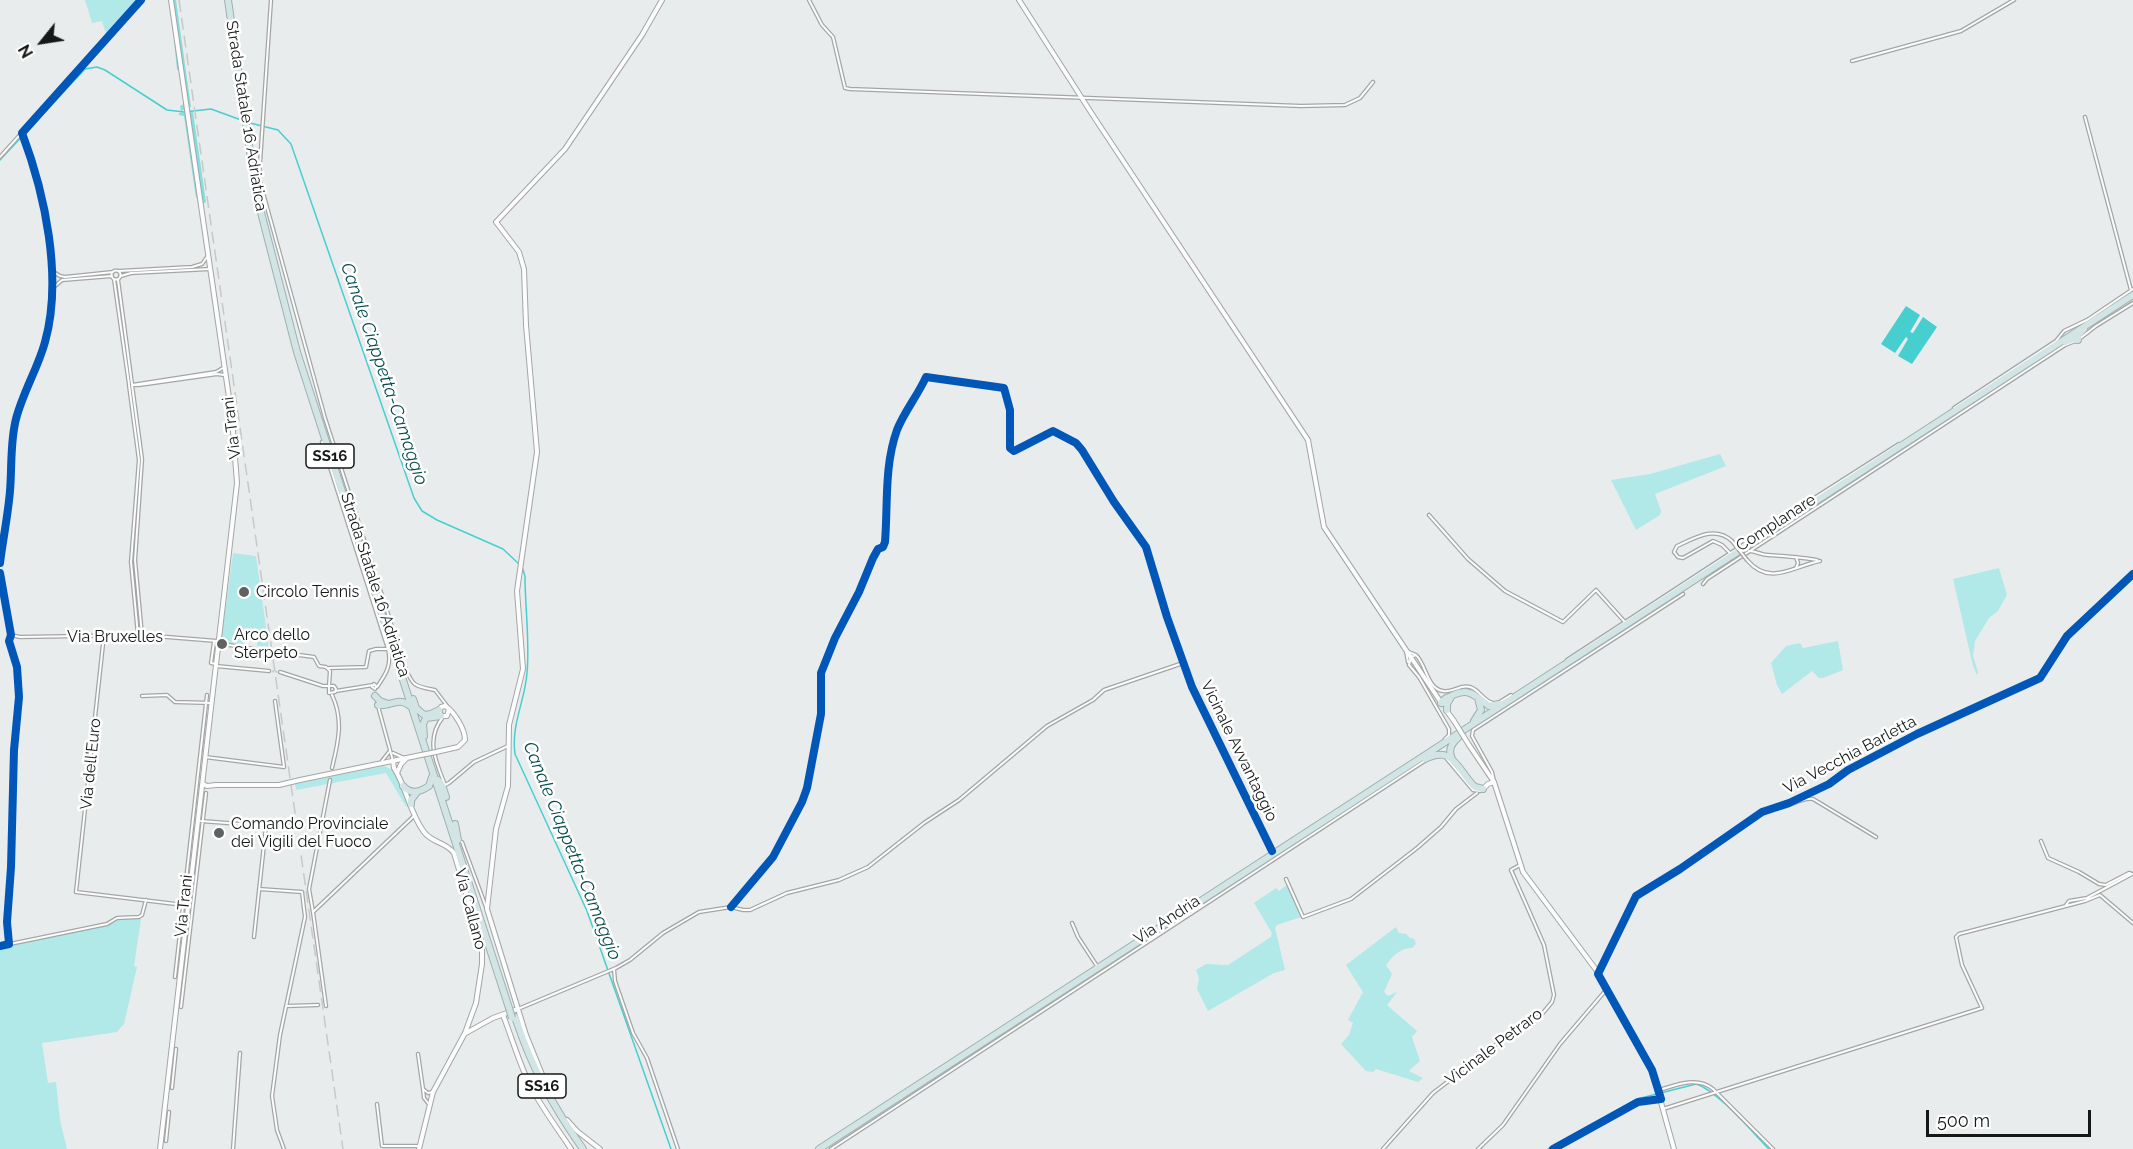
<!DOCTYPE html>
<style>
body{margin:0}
#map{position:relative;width:2133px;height:1149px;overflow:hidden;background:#e9ecec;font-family:Raleway,sans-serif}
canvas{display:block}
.north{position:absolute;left:12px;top:12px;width:60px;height:60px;-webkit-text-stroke:4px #fff;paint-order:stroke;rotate:240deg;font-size:16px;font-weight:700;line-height:24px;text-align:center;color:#161818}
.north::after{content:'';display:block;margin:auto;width:21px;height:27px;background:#161818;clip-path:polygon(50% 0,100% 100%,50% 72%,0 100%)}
.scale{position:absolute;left:1926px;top:1110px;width:165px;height:27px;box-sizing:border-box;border:3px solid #161818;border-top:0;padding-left:8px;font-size:18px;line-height:21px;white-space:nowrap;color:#161818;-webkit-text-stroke:4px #fff;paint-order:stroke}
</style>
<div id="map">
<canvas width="2133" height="1149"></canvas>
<div class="north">N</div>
<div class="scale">500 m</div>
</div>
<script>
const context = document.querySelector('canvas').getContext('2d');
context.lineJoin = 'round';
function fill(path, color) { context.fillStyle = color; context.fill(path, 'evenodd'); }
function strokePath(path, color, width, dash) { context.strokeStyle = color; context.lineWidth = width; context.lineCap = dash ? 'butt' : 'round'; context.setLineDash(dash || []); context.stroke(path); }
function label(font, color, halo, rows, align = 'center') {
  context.font = font + ' Raleway,sans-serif'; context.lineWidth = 5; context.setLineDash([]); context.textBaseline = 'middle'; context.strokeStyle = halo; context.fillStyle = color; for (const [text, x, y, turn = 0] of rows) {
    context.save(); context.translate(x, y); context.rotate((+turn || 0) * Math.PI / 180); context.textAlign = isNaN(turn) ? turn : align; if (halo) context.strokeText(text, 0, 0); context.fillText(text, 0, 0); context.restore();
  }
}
fill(new Path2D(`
 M85 0H139L107 37 102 21 92 23Z
 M1720 454 1726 466 1655 494 1661 511 1660 515 1636 530 1611 480 1650 474Z
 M233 553 256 556 269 649 257 646 258 629 247 628 245 645 221 641Z
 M1999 568 2007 595 1998 611 1989 618 1975 641 1973 656 1978 672 1977 675 1973 666 1953 579Z
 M1838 641 1843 670 1823 678H1819L1812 671 1782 694 1777 685 1771 663 1786 646 1800 643 1803 648Z
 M384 766 393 770 411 810 405 805 386 773 296 790 295 784Z
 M1288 884 1301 917 1277 925 1275 928 1285 970 1274 973 1208 1011 1197 989 1199 978 1196 970 1206 964 1228 965 1271 937 1272 933 1254 903 1276 888 1279 891Z
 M141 919 134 966 137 967 124 1024 117 1032 42 1043 48 1083 56 1082 60 1120 67 1149H0V948L109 925 118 920Z
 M1396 927 1399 933 1406 934 1410 938 1414 939 1416 944 1412 948C1402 947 1392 956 1386 965L1392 974 1384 992 1388 996 1397 992 1387 1005 1417 1031 1412 1037 1420 1061 1409 1071 1423 1078 1418 1082 1376 1069 1373 1072 1366 1071 1341 1044 1349 1035 1353 1023 1348 1020 1363 992 1346 965Z`), '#b1e8e8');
fill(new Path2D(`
 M173 0H176L191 107 181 111 180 106 184 104 182 69 177 70 172 20H176Z
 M193 112 206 202 203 204 198 197 196 198 184 116 179 115V113Z`), '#84dfdf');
fill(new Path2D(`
 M1906 306 1920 315 1910 332 1913 333 1923 317 1937 327 1912 364 1898 356 1908 339 1906 337 1895 353 1881 344Z`), '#47cfd0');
strokePath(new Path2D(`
 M83 69 144 0
 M250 123 278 130 291 144 414 498 422 511 437 520 503 549 519 564
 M0 160 85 69 97 67 105 70 167 110 184 112 211 109 241 120
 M522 567 525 576C525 608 530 641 527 673 525 701 511 724 515 754L587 911 671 1149
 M1548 1149 1637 1099 1696 1084C1718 1091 1751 1131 1769 1149`), '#47cfd0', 1.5);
strokePath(new Path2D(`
 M269 671 280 672`), '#c9cccc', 2, [2, 1]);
const street = new Path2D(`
 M271 0 259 178 325 418 405 667C413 687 415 686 435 690L448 707
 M809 0 822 25 833 37 845 88 850 89 1301 106 1345 105 1360 98 1373 82
 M1852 61 1961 31 2014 0
 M2085 117 2131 290
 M0 157 141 0
 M111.5 275a4.5 4.5 0 1 1 9 0a4.5 4.5 0 1 1-9 0Z
 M52 271 60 276 65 277 113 272
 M119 271 192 267 202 264 207 257
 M121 276 131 273 210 269
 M114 279 129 384
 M118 280 132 384
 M54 287 62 280 112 276
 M129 385 139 460 131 562 138 635
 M132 385 142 459 135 560 142 635
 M132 385 216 372 223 368
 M132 385H139L217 374 224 375
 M1954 408 2056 341 2064 331 2087 320 2133 289
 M322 442 388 649C392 665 386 674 377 687
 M1805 504 1899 444
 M1429 515 1468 559 1505 591 1563 622 1596 590 1624 621
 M1749 551C1756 551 1761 555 1768 555 1785 556 1800 557 1817 560
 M1730 553 1722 545 1713 541 1683 558 1678 557 1674 552 1677 546C1695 538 1715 525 1732 541
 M1796 557 1798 563 1796 568
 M1747 560C1770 587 1793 566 1820 561
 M0 563C3 539 8 515 10 491 12 467 10 442 16 419 23 392 38 368 45 342 63 278 45 194 22 133
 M0 573 11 635 9 641 17 667 19 697 14 750 11 867 7 922 9 944
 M1703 584 1707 579 2065 345 2078 340 2096 326 2133 303
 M11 635 20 637 142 635 217 641
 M104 635 76 892 184 905
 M214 642 211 663 216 664
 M223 644 267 651
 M276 652 314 657 319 666 326 667 330 671 329 686
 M1567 660 1778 522
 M1408 662 1406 651 1416 655
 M1409 665 1411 657 1416 655C1426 664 1427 689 1443 691 1453 693 1460 684 1470 687 1480 690 1483 701 1493 703
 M1409 665 1419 677 1449 729V735L1445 739
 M216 666 269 671
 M329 668 366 667 369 651 376 649H387
 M280 672 323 686H334L336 689 335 692 329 693V687
 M374 684 376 686 375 689 372 687Z
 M336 691 373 685
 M332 695C344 720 338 743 332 768
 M142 696 167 695 175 702 212 703
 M1498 703 1511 695
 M378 706 393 761
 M443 717C425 739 436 762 445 785L449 783 474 762 508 746
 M393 753 404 758
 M205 757 284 767 275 701
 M1447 759 1473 790 1480 791
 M382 761 389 752
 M1494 781 1492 772 1472 736 1473 730 1683 594
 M1772 809C1787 810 1799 797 1813 799L1876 837
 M201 821 266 826 254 937
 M2041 841 2048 858 2079 872 2099 884 2106 885 2129 873 2132 874
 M462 842 486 907
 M1286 879 1303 917 1351 899 1417 848 1441 827 1456 809 1477 793
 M259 889 302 892 305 917 280 1035 272 1096 277 1130 284 1149
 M2066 905 2069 901 2087 898 2132 874
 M731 907 773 857 802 802 807 788 821 714V673L835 638 859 592 873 558 878 549 883 547 885 542C888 505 884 466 897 430 904 412 918 395 926 377L1004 388 1010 410V448L1014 451 1053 431 1076 443 1082 450 1114 502 1146 547 1167 617 1192 687 1272 851
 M313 912 309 889 330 780
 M1072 923 1078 937 1097 966
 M0 946 107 924 117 918 139 917 142 915 146 900
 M614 969 615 981 633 1033 647 1058 678 1149
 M1599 972 1636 896 1680 869 1762 812 1789 803 1829 784 1848 770 1917 734 2040 678 2067 636 2133 574
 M175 977 207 695
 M287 1006 318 1005
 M326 1006 313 912 415 815
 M181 1007 206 793
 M518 1009 616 968 630 960 663 933 699 912 731 907 743 910H750L787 893 839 880 868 867 924 823 959 800 1047 726 1093 700 1104 690 1183 663
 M418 1054 423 1089
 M172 1088 176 1049
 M1659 1090C1677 1085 1697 1076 1713 1089L1773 1149
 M428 1103 424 1098 423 1089 428 1093 433 1092
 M377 1104 382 1146H420
 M1663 1109 1982 1008 1962 965 1956 937 1959 934 2085 901 2100 895 2133 923
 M166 1141 169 1112
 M233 1149 240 1053
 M831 1149 1426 760
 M1383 1149 1433 1093 1498 1043 1542 1014 1552 1002 1554 995 1544 945 1511 870 1520 865
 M1478 1149 1503 1125 1560 1044 1606 990
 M1553 1149 1638 1102 1661 1099`);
const secondary = new Path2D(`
 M1019 0 1092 114 1308 440 1324 527 1442 704
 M1446 710 1454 721
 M1469 745 1494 782 1523 872 1597 971 1652 1070 1674 1149
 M436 752 458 747 465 740C465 729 454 711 445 706L441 707 439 713 442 716H447L449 709
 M393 761 394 768C407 788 410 814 424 832 432 843 446 842 454 853L482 947V964L476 1003 465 1033 433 1092 419 1149
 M397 773 401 764 406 759
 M300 780 421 755
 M203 784 207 786 216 785H279
 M1483 789 1488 784 1494 782
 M503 1015C512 1038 519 1063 530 1085 542 1108 557 1128 571 1149
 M466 1033 493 1018 518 1009
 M543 1077 526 1035 487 909 496 829 508 786 509 725 523 669 517 591 537 452 526 325 524 269 519 252 496 222 565 149 642 35 662 0
 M567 1120 577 1131 600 1149
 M160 1149 237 483 232 418 171 0`);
const highway = new Path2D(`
 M228 0 256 193 297 352 509 1008
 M2065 342 2073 339 2078 340V335L2084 329
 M375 696 380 701 388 704
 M413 699 416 708 424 715 431 714 439 710
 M1441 703C1445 697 1448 698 1453 695 1470 687 1476 697 1489 706L1499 704
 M378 705C390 707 399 696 410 706
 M1447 710V704L1451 697
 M1474 721 1481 710 1478 698
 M424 736 423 724 426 718 441 716
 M1425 759C1451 746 1456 765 1471 783L1475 787 1483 789
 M1452 759C1447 748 1453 742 1461 735
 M438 780 442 785 446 797
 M403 786C411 795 420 792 429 786L432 777
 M411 804V800L417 792
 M455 824 458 840
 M515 1017C532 1068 552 1105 583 1149
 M819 1149 2133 295`);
strokePath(street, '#a4a6a6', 4.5);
strokePath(secondary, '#a4a6a6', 6);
strokePath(highway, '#9db1b2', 8);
strokePath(street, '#fcfcfc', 2);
strokePath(secondary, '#fcfcfc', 4);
strokePath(highway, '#d2e4e4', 6);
strokePath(new Path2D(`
 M179 0 343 1149`), '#c8c8c8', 1.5, [12, 6]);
const streetBridge = new Path2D(`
 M1732 541 1747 560`);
const secondaryBridge = new Path2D(`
 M1454 721 1469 745
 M421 755 436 752
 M279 785 300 780`);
const highwayBridge = new Path2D(`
 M509 1008 512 1018`);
strokePath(streetBridge, '#a4a6a6', 4.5, []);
strokePath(secondaryBridge, '#a4a6a6', 6, []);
strokePath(highwayBridge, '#9db1b2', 8, []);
strokePath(streetBridge, '#fcfcfc', 2);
strokePath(secondaryBridge, '#fcfcfc', 4);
strokePath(highwayBridge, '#d2e4e4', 6);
strokePath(new Path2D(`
 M0 563C3 539 8 515 10 491 12 467 10 442 16 419 23 392 38 368 45 342 63 278 45 194 22 133L141 0
 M0 573 11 635 9 641 17 667 19 697 14 750 11 867 7 922 9 944 0 946
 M731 907 773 857 802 802 807 788 821 714V673L835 638 859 592 873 558 878 549 883 547 885 542C888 505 884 466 897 430 904 412 918 395 926 377L1004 388 1010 410V448L1014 451 1053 431 1076 443 1082 450 1114 502 1146 547 1167 617 1192 687 1272 851
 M1553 1149 1638 1102 1661 1099 1652 1070 1598 974 1636 896 1680 869 1762 812 1789 803 1829 784 1848 770 1917 734 2040 678 2067 636 2133 574`), '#0057b8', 8);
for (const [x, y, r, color] of [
 [244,592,6,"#606262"],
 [222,644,6,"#606262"],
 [219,833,6,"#606262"]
]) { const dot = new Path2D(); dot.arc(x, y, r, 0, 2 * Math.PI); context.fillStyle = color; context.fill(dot); strokePath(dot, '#fff', 2); }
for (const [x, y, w] of [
 [330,456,48],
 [542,1086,48]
]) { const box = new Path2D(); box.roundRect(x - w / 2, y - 12, w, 24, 4.5); context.fillStyle = '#fff'; context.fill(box); strokePath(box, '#161818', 1.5); }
label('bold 15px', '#161818', null, [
 ["SS16",330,456],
 ["SS16",542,1086]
]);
label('16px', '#161818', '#fff', [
 ["Strada Statale 16 Adriatica",246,116,81],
 ["Via Trani",232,428,-97],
 ["Complanare",1776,523,-33],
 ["Strada Statale 16 Adriatica",375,585,72],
 ["Via Bruxelles",115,637],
 ["Vicinale Avvantaggio",1239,751,64],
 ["Via Vecchia Barletta",1850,755,-28],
 ["Via dell'Euro",91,764,-84],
 ["Via Trani",184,906,-84],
 ["Via Callano",470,909,75],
 ["Via Andria",1167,920,-33],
 ["Vicinale Petraro",1494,1047,-37]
]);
label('16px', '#161818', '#fff', [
 ["Circolo Tennis",256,592],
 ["Arco dello",234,635],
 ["Sterpeto",234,653],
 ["Comando Provinciale",231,824],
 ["dei Vigili del Fuoco",231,842]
], 'left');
label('italic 18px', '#044b4c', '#fff', [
 ["Canale Ciappetta-Camaggio",384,374,71],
 ["Canale Ciappetta-Camaggio",572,851,68]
]);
</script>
